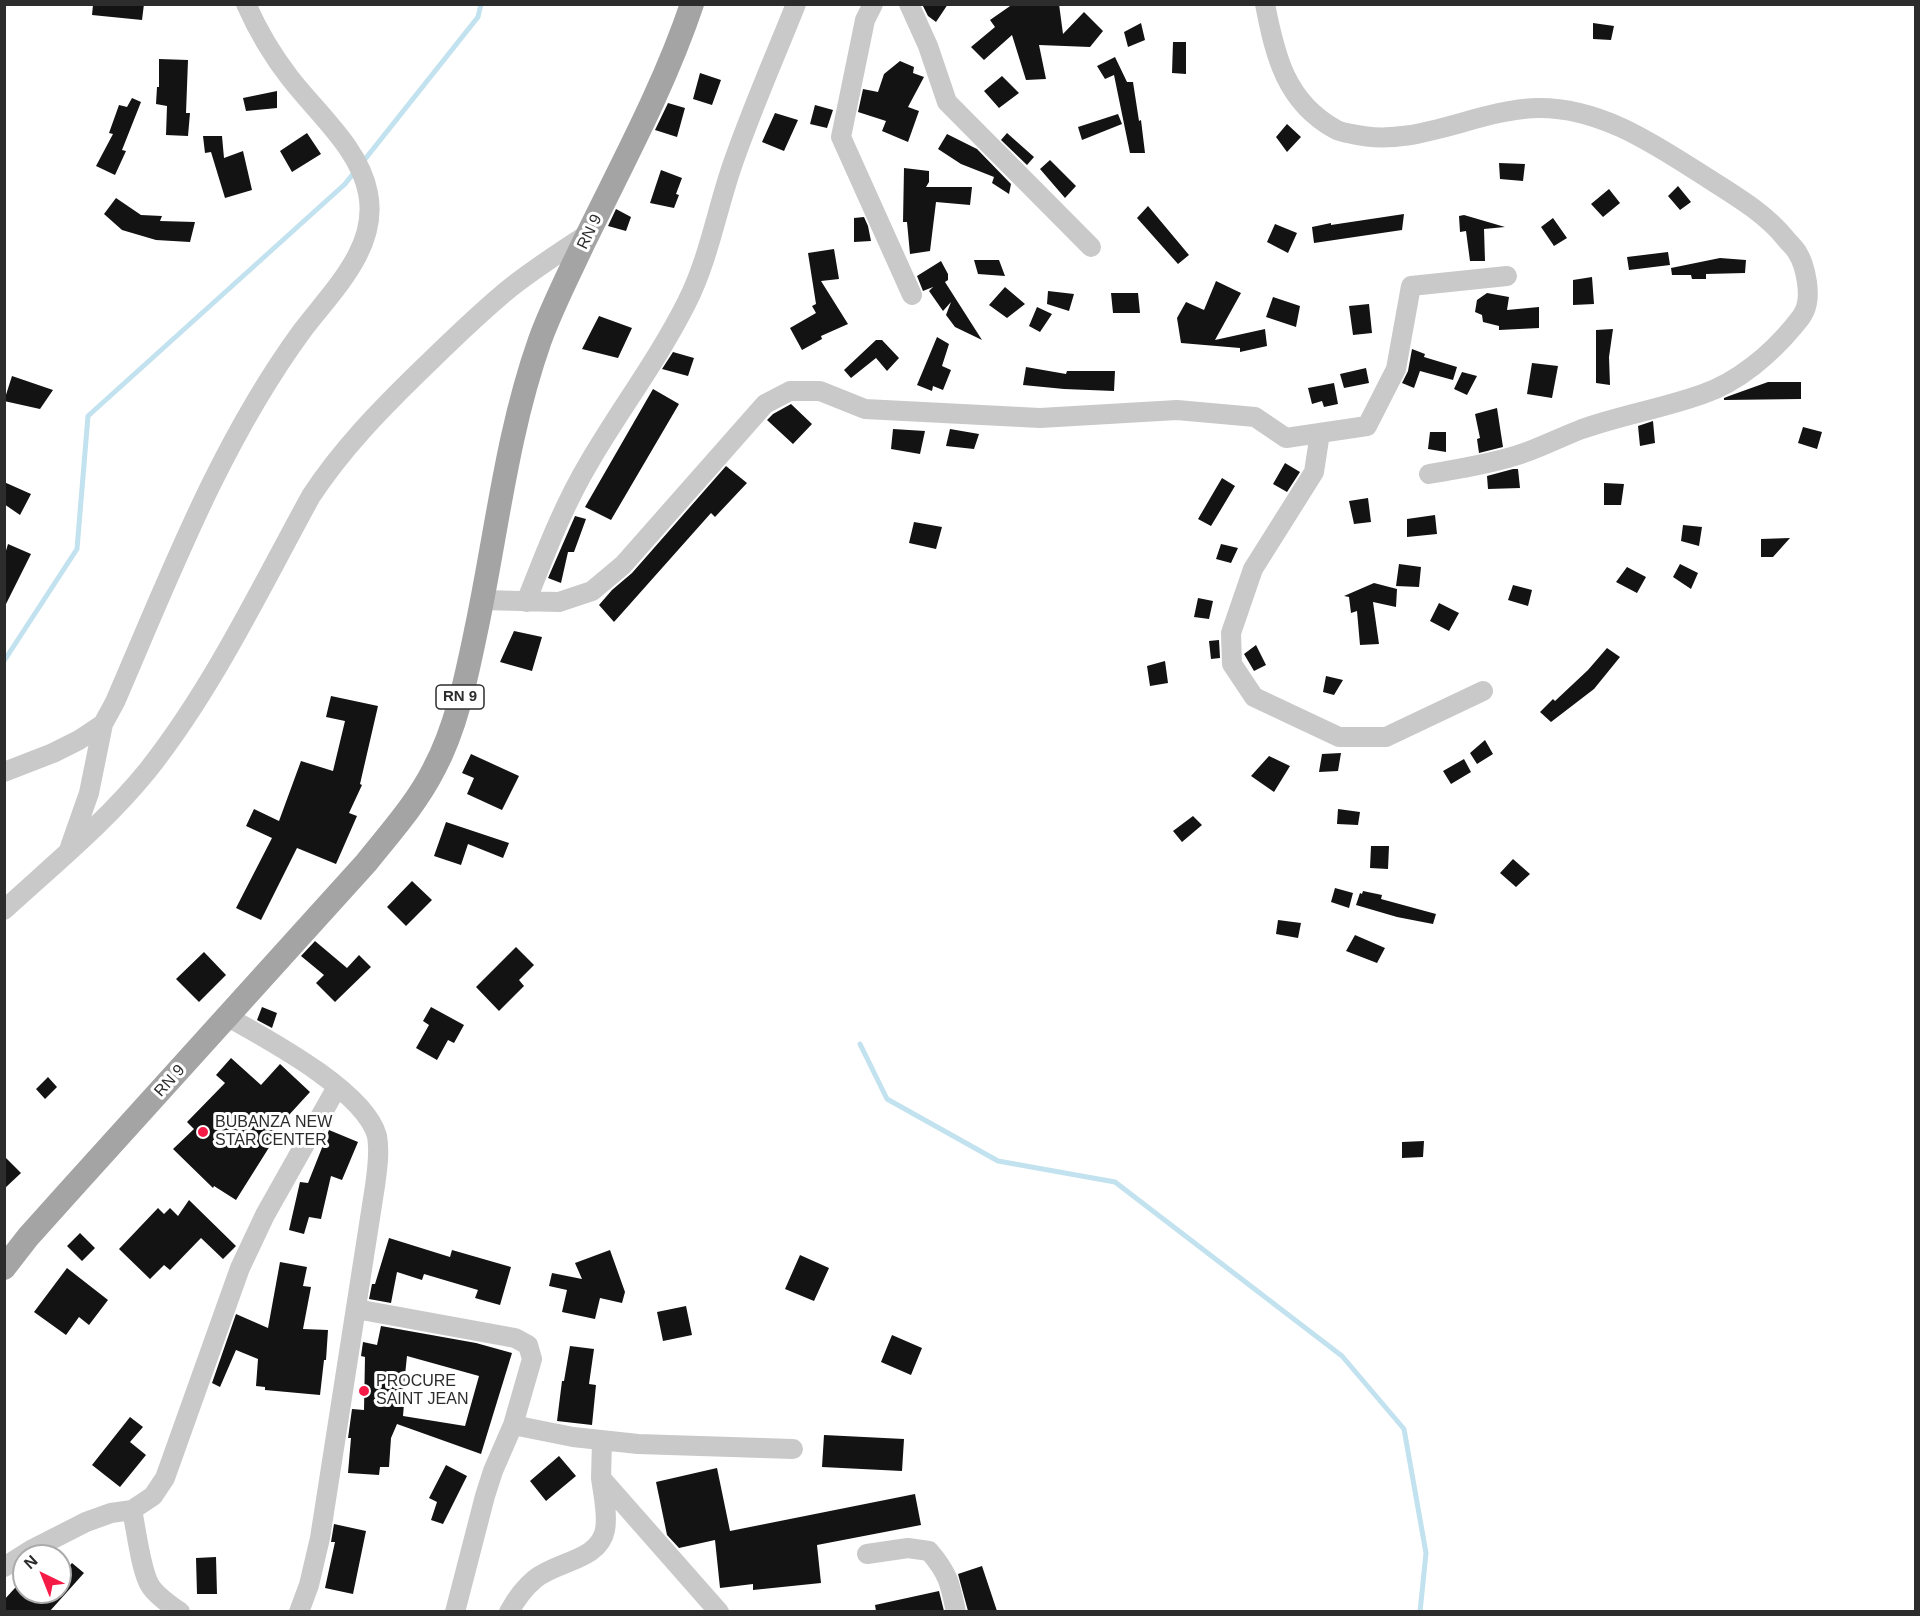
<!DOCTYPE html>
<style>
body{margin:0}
#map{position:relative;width:1920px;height:1616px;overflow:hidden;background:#fff;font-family:Arial,sans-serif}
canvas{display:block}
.frame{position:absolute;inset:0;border:6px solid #2c2c2c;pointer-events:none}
.north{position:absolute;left:12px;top:1544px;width:60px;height:60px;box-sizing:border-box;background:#fff;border:2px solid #ababab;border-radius:50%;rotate:317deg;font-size:16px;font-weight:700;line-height:24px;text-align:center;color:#2c2c2c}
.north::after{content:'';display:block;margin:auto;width:21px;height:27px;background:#f61a46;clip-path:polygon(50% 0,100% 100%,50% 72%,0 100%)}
</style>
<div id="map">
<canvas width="1920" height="1616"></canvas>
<div class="frame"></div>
<div class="north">N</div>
</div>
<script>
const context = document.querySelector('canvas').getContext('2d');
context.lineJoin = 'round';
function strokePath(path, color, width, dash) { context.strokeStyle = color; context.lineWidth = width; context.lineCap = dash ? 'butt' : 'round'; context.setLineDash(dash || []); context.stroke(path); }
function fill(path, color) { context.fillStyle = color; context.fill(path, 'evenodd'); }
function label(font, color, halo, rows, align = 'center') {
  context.font = font + ' Arial,sans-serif'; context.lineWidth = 6; context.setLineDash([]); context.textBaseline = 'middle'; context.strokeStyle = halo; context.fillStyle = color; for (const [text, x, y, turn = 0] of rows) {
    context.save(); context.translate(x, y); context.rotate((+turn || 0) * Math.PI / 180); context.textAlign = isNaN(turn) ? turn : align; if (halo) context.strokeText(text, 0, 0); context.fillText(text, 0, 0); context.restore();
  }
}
strokePath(new Path2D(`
 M362 163 478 17 481 4
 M4 661 77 549 88 416 345 184 356 170
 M860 1044 887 1099 998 1161 1115 1182 1342 1356 1404 1429 1426 1553 1420 1612`), '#c1e2ee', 5);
fill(new Path2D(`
 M144 4 142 20 92 15 93 5Z
 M922 4H948L936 22 928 16Z
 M1013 4H1059L1063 34 1084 12 1103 31 1090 47 1039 45 1046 79 1026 80 1012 35 984 60 971 47 995 27 990 20Z
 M1141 23 1145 40 1128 47 1124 32Z
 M1593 23 1614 26 1611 40 1593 39Z
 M1173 42H1186V74L1172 73Z
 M1115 57 1127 82H1133L1139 121 1141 120 1145 153H1130L1114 75 1105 79 1097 66Z
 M159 59 188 60 186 113H190L188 136 166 135 167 106 156 104 157 87H159Z
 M900 61 914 67 913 73 924 77 908 107 919 111 908 142 882 131 886 121 858 112 863 89 878 92 884 74Z
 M700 73 721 80 712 105 693 99Z
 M1002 76 1019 93 999 108 984 91Z
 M277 91V108L246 111 243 98Z
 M132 98 141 102 122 150 126 151 115 175 96 166 113 134 109 133 119 105 127 107Z
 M668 103 685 108 677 137 655 130Z
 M815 105 833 110 827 128 810 124Z
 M775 113 798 120 784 151 762 142Z
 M1118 114 1122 124 1082 140 1078 127Z
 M1287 124 1301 137 1287 152 1276 137Z
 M307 133 321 154 292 172 280 151Z
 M1007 133 1034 157 1027 165 1001 140Z
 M947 134 977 149 1011 184 1009 194 992 183 994 177 961 164 938 149Z
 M203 136H222L224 158 243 151 252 190 225 198 211 152 205 153Z
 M1050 160 1076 186 1065 198 1040 169Z
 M1499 163 1525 164 1523 181 1500 179Z
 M904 168 929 171V182L926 187H972L970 205 936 202 930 251 910 254 907 222H903Z
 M661 170 682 178 676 194 679 195 674 208 650 203Z
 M1678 186 1691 202 1680 210 1668 196Z
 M1609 189 1620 203 1603 217 1591 204Z
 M116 198 141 215 162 216 160 221 195 222 190 242 156 240 122 230 104 214Z
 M1148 206 1189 255 1178 264 1137 218Z
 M616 209 631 217 626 231 608 226Z
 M1404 214 1402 230 1314 243 1312 227 1331 223V225Z
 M1464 215 1505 227 1484 229 1485 261H1470L1466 231 1460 232 1459 216Z
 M864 217 868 226 871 241 854 242V218Z
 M1553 218 1567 238 1554 246 1541 227Z
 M1275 224 1297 233 1288 253 1267 242Z
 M834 249 839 279 821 281 848 324 821 336 822 339 802 350 790 328 816 313 812 306 816 304 808 253Z
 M1668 252 1670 265 1629 270 1627 257Z
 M1720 258 1746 260 1745 273 1706 274V279H1692L1691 275H1672L1671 268Z
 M974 260H999L1005 276 978 274Z
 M941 261 948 274V280L945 282 982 340 955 327 946 315 951 302 943 311 929 291 933 287 923 291 917 276Z
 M1592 277 1594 304 1573 305V280Z
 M1216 281 1241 293 1215 340 1265 329 1267 346 1240 352V348L1181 343 1177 318 1186 302 1204 310Z
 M1005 287 1025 304 1007 318 989 305Z
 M1048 291 1074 294 1069 311 1047 304Z
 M1111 293H1138L1140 313H1113Z
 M1487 293 1509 297 1507 310 1539 307V328L1499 330V326L1483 322 1482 315 1475 312 1477 300Z
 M1273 297 1300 306 1296 327 1266 317Z
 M1369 304 1372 333 1353 335 1349 306Z
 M1037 307 1052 314 1040 332 1029 326Z
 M599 316 632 328 618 358 582 349Z
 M1613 329 1609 357 1610 385 1596 383V330Z
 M937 337 949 344 942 366 951 370 943 390 933 386 932 391 917 385Z
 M876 340H882L899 358 887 371 876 358 851 378 844 370Z
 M1412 349 1425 354 1424 357 1457 367 1453 380 1420 371 1414 388 1402 383 1408 371Z
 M673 352 694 358 688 376 662 369Z
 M1532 363 1558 366 1552 398 1527 394Z
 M1026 367 1066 374 1067 371H1115L1114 391 1064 389 1023 385Z
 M1366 368 1369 383 1344 388 1340 374Z
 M1462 372 1477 376 1467 395 1454 389Z
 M12 376 53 390 40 409 4 401Z
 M1768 382H1801V399L1724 400V398L1729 396Z
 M1334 383 1338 404 1324 407 1322 401 1312 404 1308 388Z
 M653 389 679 404 611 520 585 507Z
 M791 404 812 424 793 444 767 420 773 414Z
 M1497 408 1503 447 1479 453 1477 439 1480 438 1475 414Z
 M1653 421 1655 443 1640 446 1638 426Z
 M1803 427 1822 432 1817 449 1798 443Z
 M893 429 925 431 920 454 891 449Z
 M950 429 979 434 974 449 946 446Z
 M1430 432H1446V452L1428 449Z
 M1285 463 1300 472 1287 492 1273 484Z
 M726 466 747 483 715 517 711 513 614 622 599 605 612 590 632 573Z
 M1513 469H1518L1520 488 1488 489 1487 476Z
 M1222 478 1235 486 1211 526 1198 519Z
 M4 482 31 494 20 515 4 504Z
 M1604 483 1624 484 1621 505H1604Z
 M1368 498 1371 522 1354 524 1349 501Z
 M1435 515 1437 534 1407 537V519Z
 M575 516 586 519 574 552H568L561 583 548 578Z
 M914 522 942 527 936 549 909 543Z
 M1683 525 1702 527 1699 546 1681 541Z
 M1790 538 1773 557H1761V539Z
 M8 544 31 554 4 608 5 554Z
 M1221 544 1238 548 1231 563 1216 559Z
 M1399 564 1421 567 1419 587 1396 586Z
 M1680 564 1698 573 1691 589 1673 577Z
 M1627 567 1646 577 1637 593 1616 582Z
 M1374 583 1397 589 1396 607 1373 602 1379 644 1360 645 1357 611 1351 613 1349 597 1344 596Z
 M1513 585 1532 590 1528 606 1508 600Z
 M1198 598 1213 601 1209 619 1194 617Z
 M1439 603 1459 613 1449 631 1430 621Z
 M514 631 542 637 532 671 500 662Z
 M1219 640 1220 658 1211 659 1209 641Z
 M1256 645 1266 665 1254 671 1244 654Z
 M1607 648 1620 657 1594 689 1551 722 1540 712 1553 699 1555 701 1588 670Z
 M1165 661 1168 683 1150 686 1147 666Z
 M1326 676 1343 680 1334 695 1323 692Z
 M331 696 378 706 360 784 362 785 349 813 357 816 336 864 297 848 261 920 236 908 272 838 246 826 254 809 279 821 301 761 333 771 345 721 326 717Z
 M1485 740 1493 754 1477 764 1470 753Z
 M1341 753 1338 771 1319 772 1322 754Z
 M471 754 519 776 502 810 467 794 474 778 462 773Z
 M1269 756 1290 766 1274 792 1251 776Z
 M1464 759 1471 772 1451 784 1443 771Z
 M1338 809 1360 812 1358 825 1337 824Z
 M1193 816 1202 825 1182 842 1173 831Z
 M446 822 509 843 503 858 468 844 461 865 434 856Z
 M1371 846H1389L1388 869 1370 868Z
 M1513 859 1530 874 1516 887 1500 873Z
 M412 881 432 900 406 926 387 907Z
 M1335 888 1353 893 1349 908 1331 902Z
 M1363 891 1382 895 1381 899 1436 914 1433 924 1397 917 1356 905 1360 893 1362 894Z
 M1278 920 1301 923 1298 938 1276 934Z
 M1355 935 1385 948 1377 963 1346 951Z
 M315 941 347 968 359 955 371 967 335 1002 316 983 324 975 301 956Z
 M516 947 534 965 519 980 524 986 499 1011 476 987Z
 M204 952 226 975 199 1002 176 979Z
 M262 1007 277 1013 272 1028 257 1020Z
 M431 1007 464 1025 454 1043 448 1040 437 1060 416 1048 429 1025 423 1021Z
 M231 1058 261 1085 280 1064 310 1092 277 1128 280 1130 236 1200 214 1186 213 1188 173 1149 194 1129 187 1122 225 1083 216 1075Z
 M48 1077 57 1087 45 1099 36 1089Z
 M329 1130 358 1142 342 1180 331 1176 321 1219 309 1217 304 1234 289 1230 300 1182 308 1183Z
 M1424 1141 1423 1157 1402 1158V1142Z
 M4 1156 21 1173 4 1189Z
 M189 1200 236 1246 223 1259 201 1238 170 1270 164 1265 150 1279 119 1249 158 1208 164 1214 170 1208 178 1216Z
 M80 1233 95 1248 82 1261 67 1246Z
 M389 1238 450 1257 452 1250 511 1267 500 1305 475 1298 478 1290 424 1274 422 1280 397 1272 391 1303 369 1299 372 1284H375Z
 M610 1250 625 1292 622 1303 600 1298 595 1319 562 1312 567 1290 549 1286 552 1273 582 1279 575 1263Z
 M800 1255 829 1268 814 1301 785 1289Z
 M280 1262 307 1267 303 1286 311 1287 303 1329 328 1330 326 1360H324L320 1395 265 1390V1387L256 1386 258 1359 236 1350 220 1387 212 1383 236 1314 268 1328Z
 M67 1268 108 1300 89 1325 79 1317 66 1335 34 1312Z
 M686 1306 692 1335 663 1341 657 1312Z
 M381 1326 476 1343 512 1353 481 1454 397 1424 391 1438 389 1467H380L379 1475 348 1473 351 1438H348L352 1409 364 1410 365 1357 361 1356 363 1342 377 1345ZM407 1356 479 1376 465 1426 403 1416 404 1404H402Z
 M892 1335 922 1348 911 1375 881 1362Z
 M570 1346 594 1349 589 1384 596 1385 592 1425 557 1421 562 1381H564Z
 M130 1417 143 1427 130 1442 146 1455 120 1487 92 1465Z
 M824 1435 904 1439 902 1471 822 1467Z
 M559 1456 576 1476 546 1501 530 1481Z
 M446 1465 467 1476 443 1524 431 1520 437 1502 429 1498Z
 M717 1468 730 1531 915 1494 921 1525 817 1545 821 1583 753 1590V1584L720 1588 715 1540 679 1548 667 1535 656 1482Z
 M334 1524 366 1531 353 1594 325 1588 335 1542H331Z
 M216 1557 217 1594H197L196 1558Z
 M72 1563 84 1573 50 1611H4V1600L24 1578V1592H60V1576Z
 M982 1566 997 1611H968L958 1574Z
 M939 1591 944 1611H876L875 1605Z`), '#131313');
strokePath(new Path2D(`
 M873 4 865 20 841 137 912 295
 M909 4 928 46 947 102 1091 247
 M1265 4C1275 56 1286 102 1335 129 1340 132 1346 133 1352 134 1415 149 1474 110 1537 108 1602 107 1657 146 1709 179 1736 196 1766 214 1786 239 1789 243 1794 247 1797 252 1806 266 1812 297 1804 312 1802 317 1797 322 1794 326 1771 354 1738 382 1703 394 1664 408 1622 415 1582 429 1561 437 1540 448 1518 455 1489 464 1459 469 1429 474
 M1320 433 1314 472 1253 569 1231 633 1232 664 1254 697 1339 737H1386L1483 691
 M482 600 559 602 592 591 623 565 765 404 790 391H820L865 409 1040 418 1177 410 1255 417 1286 438 1367 426 1396 369 1411 286 1507 276
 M526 602C545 554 563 506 590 461 621 408 659 358 687 302 708 260 716 214 731 169 750 113 774 59 796 4
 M4 772 53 753 79 740 103 724 115 702C170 575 220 443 302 331 332 291 379 248 368 193 360 149 317 113 290 78 272 55 258 31 246 4
 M70 847 89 793 103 724
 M4 910C53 865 106 822 148 770 214 686 260 589 311 496 342 449 379 411 419 372 449 343 478 314 510 288 535 268 562 251 589 233
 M228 1017C267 1039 365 1091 377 1136 380 1152 377 1171 375 1186L320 1538 309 1585 299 1612
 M356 1309 515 1338 528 1345 532 1359 513 1425 573 1437 638 1444 793 1449
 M602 1441 601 1478 719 1612
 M132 1510C136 1528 141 1573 151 1587 158 1597 170 1605 180 1612
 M867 1554 908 1548 929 1551C948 1573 950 1583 956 1612
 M4 1567 31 1550 86 1522 111 1513 132 1510 153 1496 165 1478 240 1268 265 1215 337 1087
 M455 1612 485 1496 493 1471 513 1425
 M509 1612C516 1599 524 1588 535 1579 556 1561 599 1561 605 1530 608 1514 603 1494 601 1478`), '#c9c9c9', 20);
strokePath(new Path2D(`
 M4 1268 28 1237 72 1188 366 863C390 833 417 803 434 769 457 726 467 674 477 626 497 530 507 433 540 340 552 307 569 274 584 242 622 164 664 87 692 4`), '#a4a4a4', 24);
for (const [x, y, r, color] of [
 [203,1132,6,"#f61a46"],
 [364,1391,6,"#f61a46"]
]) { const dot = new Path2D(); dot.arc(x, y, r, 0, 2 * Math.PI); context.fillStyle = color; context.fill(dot); strokePath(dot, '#fff', 2); }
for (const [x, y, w] of [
 [460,697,48]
]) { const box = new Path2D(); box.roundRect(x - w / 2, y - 12, w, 24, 4.5); context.fillStyle = '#fff'; context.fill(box); strokePath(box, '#2c2c2c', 1.5); }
label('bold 15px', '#2c2c2c', null, [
 ["RN 9",460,697]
]);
label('16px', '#2c2c2c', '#fff', [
 ["RN 9",590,232,-64],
 ["RN 9",170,1081,-48]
]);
label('16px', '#2c2c2c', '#fff', [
 ["BUBANZA NEW",215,1123],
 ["STAR CENTER",215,1141],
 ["PROCURE",376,1382],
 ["SAINT JEAN",376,1400]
], 'left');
</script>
